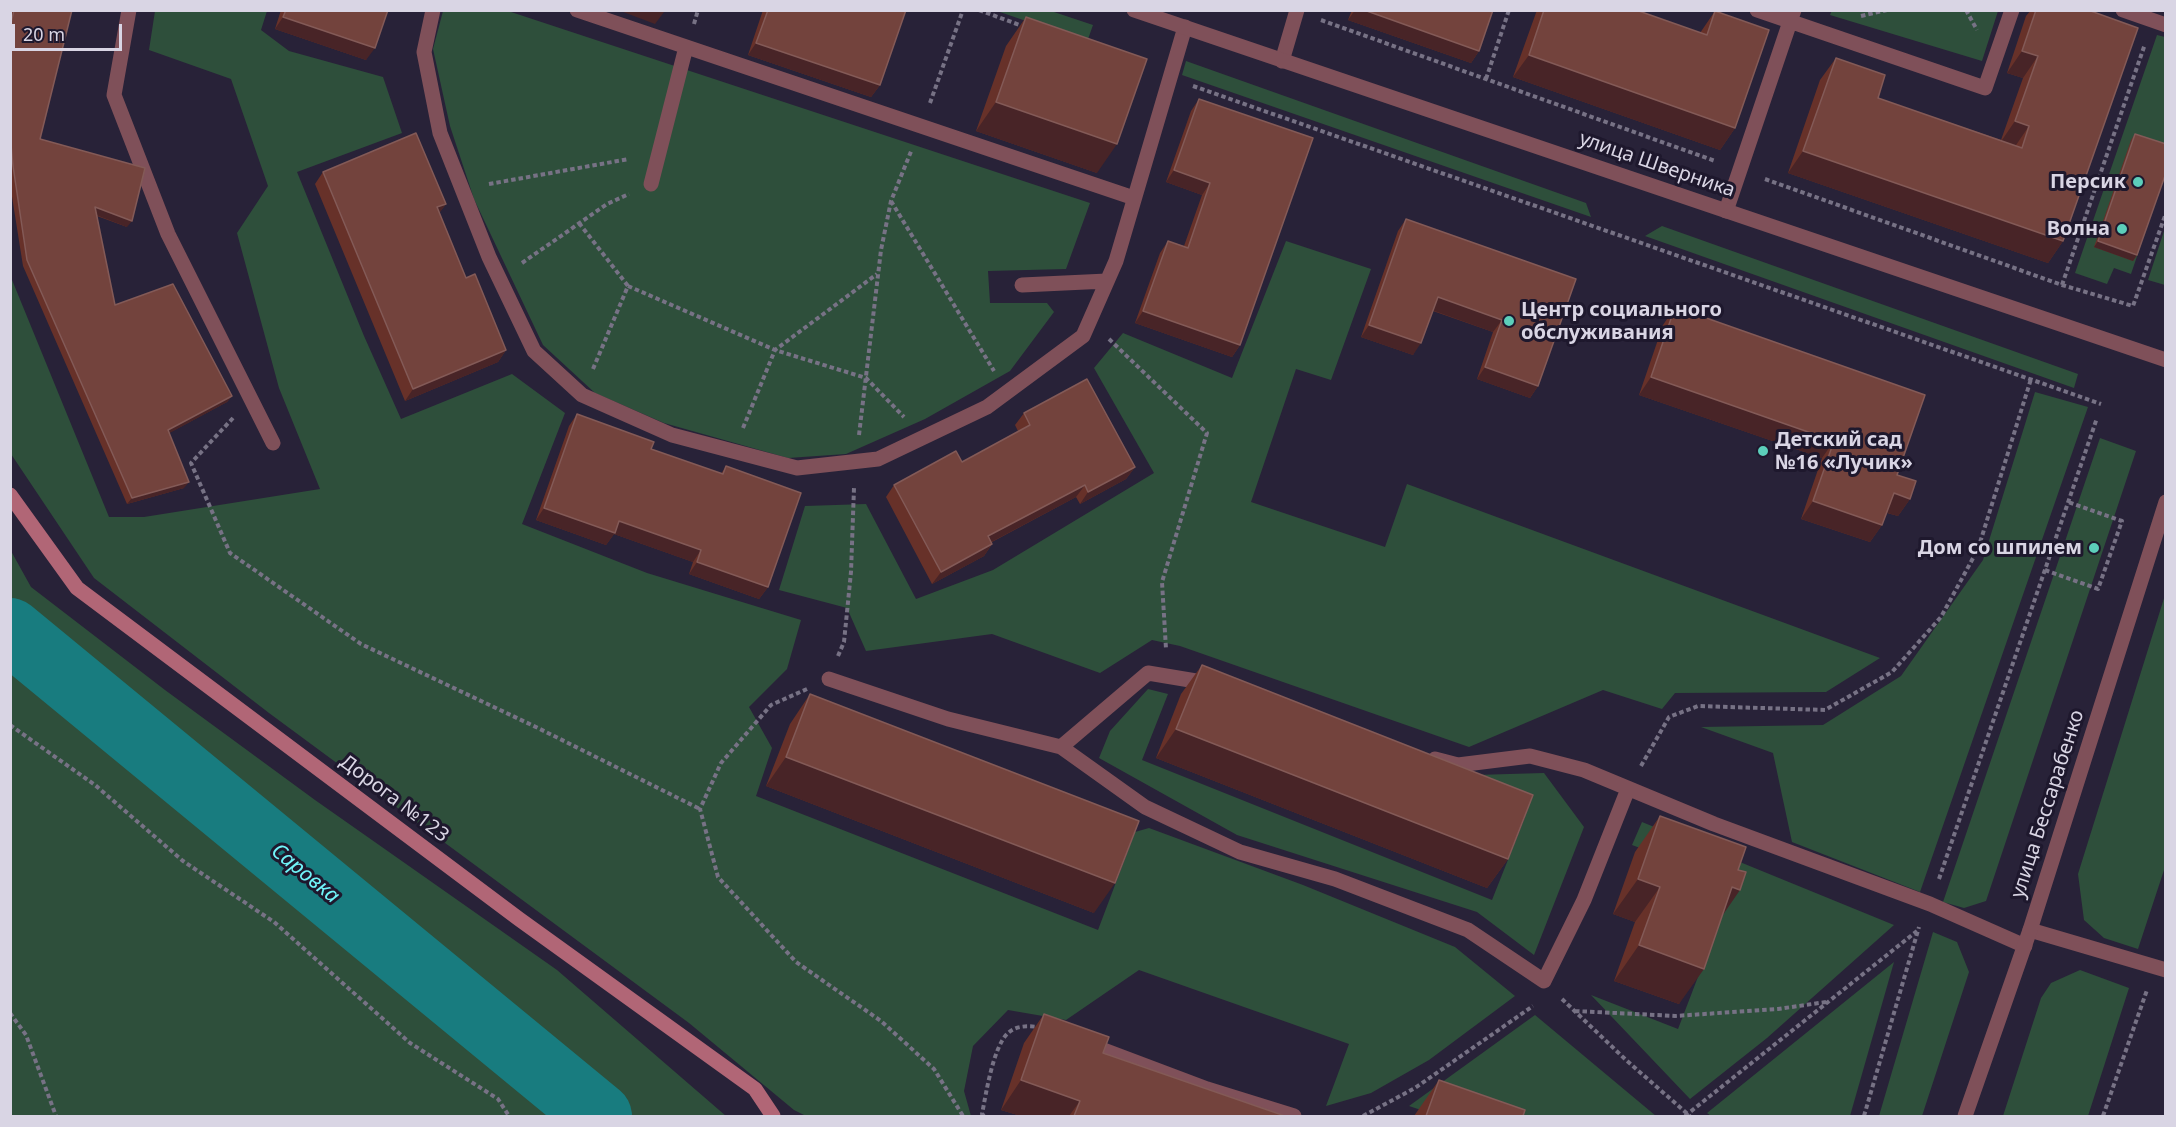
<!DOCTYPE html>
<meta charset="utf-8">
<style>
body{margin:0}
#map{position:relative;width:2176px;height:1127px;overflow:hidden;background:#282238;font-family:"Noto Sans",sans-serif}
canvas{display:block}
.frame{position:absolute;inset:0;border:12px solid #d9d5e4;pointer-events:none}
.scale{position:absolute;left:12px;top:24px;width:110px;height:27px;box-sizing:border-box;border:3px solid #d9d5e4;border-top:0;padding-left:8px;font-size:18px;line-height:21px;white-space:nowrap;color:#d9d5e4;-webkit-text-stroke:4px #1e182d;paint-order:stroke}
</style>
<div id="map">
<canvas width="2176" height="1127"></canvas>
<div class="frame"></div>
<div class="scale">20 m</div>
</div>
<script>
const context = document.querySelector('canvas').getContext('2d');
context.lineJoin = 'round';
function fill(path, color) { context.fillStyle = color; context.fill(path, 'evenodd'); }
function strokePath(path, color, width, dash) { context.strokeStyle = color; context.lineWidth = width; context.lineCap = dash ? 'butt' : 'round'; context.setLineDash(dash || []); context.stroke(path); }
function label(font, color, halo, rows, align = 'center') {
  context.font = font + ' "Noto Sans",sans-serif'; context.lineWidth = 6; context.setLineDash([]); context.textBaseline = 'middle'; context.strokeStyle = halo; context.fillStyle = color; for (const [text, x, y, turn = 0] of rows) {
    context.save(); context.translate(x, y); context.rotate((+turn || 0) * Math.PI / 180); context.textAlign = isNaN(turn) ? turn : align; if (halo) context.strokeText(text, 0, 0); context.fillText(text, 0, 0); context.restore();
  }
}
fill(new Path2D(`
 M1832 10H1998V11L1982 61 1830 15Z
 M155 11H267L261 30 289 51 383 77 402 133 297 172 364 336 401 419 512 374 565 413 522 524 647 573 801 620 787 669 749 707 772 748 756 796 1098 930 1135 832 1149 828 1303 885 1455 947 1515 996 1429 1060 1371 1093 1326 1106 1349 1044 1139 970 1066 1020 1008 1010 973 1046 964 1091 971 1116H806L794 1110 689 1023 269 713 94 578 11 454 10 275 109 517H144L320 489 279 388 237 233 268 186 231 79 149 50Z
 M443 11H508L1090 203 1066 269 988 271 990 303H1047L1054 312 1010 371 925 419 846 454 788 458 664 423 595 393 543 345 474 199 450 126 433 49Z
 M997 11H1051L1093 25 1087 42Z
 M2157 35 2165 37V174L2131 274 2114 268 2107 284 2075 273Z
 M1186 61 1586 203 1591 217 1182 75Z
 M1662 226 2078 374 2074 388 1645 236Z
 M2165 228V285L2148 280Z
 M1286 241 1371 269 1331 380 1296 369 1251 502 1385 547 1407 484 1880 658 1826 692 1675 693 1662 709 1603 690 1469 747 1180 646 1152 640 1100 673 992 634 866 651 847 608 779 590 805 506 866 504 916 599 993 570 1154 473 1094 368 1123 333 1232 378Z
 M2035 392 2088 407 1920 892 1792 842 1773 753 1701 727 1823 725 1901 676 1983 560Z
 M2100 438 2136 451 1986 901 1964 908 1943 902Z
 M11 551 31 587 165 690 315 800 557 970 726 1116H11Z
 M2165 595V867L2138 949 2104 938 2084 920 2078 874Z
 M1148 689 1168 694 1142 760 1492 900 1525 817 1471 793 1475 775 1544 773 1584 827 1534 955 1477 912 1237 835 1099 758 1110 731Z
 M1642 822 1894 925 1767 1038 1690 1099 1591 995 1678 1029 1734 883 1632 845Z
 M1933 932 1957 942 1969 972 1922 1116H1879Z
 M1894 962 1850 1116H1711L1707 1113Z
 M2080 970 2129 988 2088 1116H2003L2041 998 2051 983Z
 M1535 1015 1656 1116H1439L1409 1106Z`), '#2e4f3b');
strokePath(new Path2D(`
 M10 631 599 1116`), '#187c7f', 66);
strokePath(new Path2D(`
 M979 10 1025 27
 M1966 10 1977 30
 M1861 16 1887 10
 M1321 20 1715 161
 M694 24 698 10
 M1486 79 1509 10
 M1193 86 2101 404
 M930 103 963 10
 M1765 179 2062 285 2133 306 2166 213
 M489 184 629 159
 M891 201 994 371
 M579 223 628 286
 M522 263 607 204 629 194
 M2062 285 2145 44
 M1109 339 1207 433 1162 582 1166 649
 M593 369 628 286 775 350 866 378 904 417
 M233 418 191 463 230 553 361 644 538 728 700 809
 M743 428 775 350 877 274
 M859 435 881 250 891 201 912 149
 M2045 570 2098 589 2122 521 2068 502
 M838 656 844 642 851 572 854 488
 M807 689 771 705 721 763 700 809 718 877 796 962 881 1021 934 1069 963 1116
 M10 725 95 785 183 861 274 922 410 1043 498 1099 509 1116
 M1641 766 1669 717 1698 706 1825 710 1892 672 1941 617 1978 549 2031 379
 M1939 879 2097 418
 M1562 999 1626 1060 1690 1116
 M1575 1011 1675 1016 1778 1009 1826 1002
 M10 1013 26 1035 56 1116
 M984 1116 982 1114C986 1094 993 1047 1008 1033 1017 1025 1028 1026 1039 1027
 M1363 1116 1415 1088 1533 1006
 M1685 1116 1917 931
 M1864 1116 1919 927
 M2103 1116 2147 990`), '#777285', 4, [4.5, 3]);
strokePath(new Path2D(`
 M129 10 114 95 168 234 273 443
 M433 10 424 52 440 133 489 257 534 351 582 395 672 435 797 468 878 459 987 407 1083 336 1116 261 1185 27
 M577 10 1134 198
 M1757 10 1985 88 2012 10
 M2123 10 2166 25
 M1282 61 1297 10
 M651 184 686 47
 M1726 211 1794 10
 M1022 285 1107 281
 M829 679 948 719 1061 747 1145 807 1240 852 1335 879 1468 930 1544 981 1584 900 1628 789
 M1061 747 1148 673 1196 681 1210 686
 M1435 759 1458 765 1530 756 1584 770 1714 824 1930 904 2025 946
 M2030 930 2166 970
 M1085 1043 1207 1089 1294 1116`), '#7f5059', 15);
strokePath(new Path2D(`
 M1134 10 2166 360`), '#7f5059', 15);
strokePath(new Path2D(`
 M1965 1116 2030 930 2166 502`), '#7f5059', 15);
strokePath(new Path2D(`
 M10 495 77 588 519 919 755 1089 773 1116`), '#b16676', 15);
fill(new Path2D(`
 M12 10H72L40 139 127 227 97 216 115 305 232 396 227 402 169 433 184 488 127 504 23 266 10 184V15Z
 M281 10H388L366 60 275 29Z
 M763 10H906L880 85 871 97 748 55Z
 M1352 10H1493L1479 51 1471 63 1348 20Z
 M1537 10H1636L1700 33 1715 11 1735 128 1720 150 1513 77Z
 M2031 10H2088L2063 241 2048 263 1788 173 1820 80 1836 58 1878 98 2001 140 2023 78 2007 73 2026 16Z
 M1026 17 1097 173 976 131 1006 46Z
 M1199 99 1240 345 1232 357 1135 323 1160 253 1168 241 1184 246 1202 195 1166 182 1191 111Z
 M2135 134 2137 255 2133 261 2094 247 2131 140Z
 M323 172 446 204 439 213 466 278 506 350 498 362 405 401 315 184Z
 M1406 219 1576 279 1538 386 1530 398 1477 379 1493 332 1433 311 1413 355 1361 337 1398 231Z
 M1675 307 1897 475 1910 499 1898 516 1887 513 1882 525 1870 542 1801 519 1822 458 1639 395 1663 325Z
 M1024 413 1135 467 1126 479 1080 504 1076 497 992 542V544L984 556 932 584 886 497 894 485 962 462 1018 431 1015 425Z
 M577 414 651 449 721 474 726 466 768 587 759 599 689 574 693 562 614 534 606 545 536 520 569 426Z
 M1202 665 1508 859 1487 888 1156 758 1181 694Z
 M810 694 1094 913 766 786 790 724Z
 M1660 816 1722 917 1679 1004 1614 981 1635 922 1613 914 1635 852Z
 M1044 1014 1103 1053 1285 1116H1021L1001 1110 1024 1043Z
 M1439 1080 1523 1116H1414Z`), '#673129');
fill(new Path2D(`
 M618 10H661L664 12 655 24Z
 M1355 10H1364L1479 51 1471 63 1348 20Z
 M283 17 375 48 366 60 275 29Z
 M756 43 880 85 871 97 748 55Z
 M2022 51 2038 56 2023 78 2007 73Z
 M1529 55 1735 128 1720 150 1513 77Z
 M996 102 1117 144 1097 173 976 131Z
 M2015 121 2029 126 2014 148 2000 143Z
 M1803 151 2063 241 2048 263 1788 173Z
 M1174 170 1210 183 1202 195 1166 182Z
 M446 204 437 216V207Z
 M95 207 132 221 127 227 91 213Z
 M2098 241 2137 255 2133 261 2094 247Z
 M1438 297 1502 320 1493 332 1429 309Z
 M1143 311 1240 345 1232 357 1135 323Z
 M1369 325 1421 343 1413 355 1361 337Z
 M506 350 498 362 405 401 413 389Z
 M1485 367 1538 386 1530 398 1477 379Z
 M1651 377 1834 441 1822 458 1639 395Z
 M232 396 227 402 164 436 168 430Z
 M1135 467 1126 479 1080 504 1088 492Z
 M189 482 184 488 127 504 132 498Z
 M1085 485 1076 497 980 548 988 536Z
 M1894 493 1910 499 1898 516 1881 511Z
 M1813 501 1882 525 1870 542 1801 519Z
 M544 508 619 521 701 550 693 562 614 534 606 545 536 520Z
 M992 544 984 556 932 584 941 572Z
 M697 562 768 587 759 599 689 574Z
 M1176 729 1508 859 1487 888 1156 758Z
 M786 757 1115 883 1094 913 766 786Z
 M1638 879 1660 887 1635 922 1613 914Z
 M1732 887 1740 890 1716 925Z
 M1639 945 1704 969 1679 1004 1614 981Z
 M1021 1080 1080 1101 1069 1116H1021L1001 1110Z`), '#482427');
const building = new Path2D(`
 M14 10H72L40 139 145 168 132 221 95 207 115 305 173 284 232 396 168 430 189 482 132 498 27 260 13 166 10 134V27Z
 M286 10H388L375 48 283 17Z
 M768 10H906L880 85 756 43Z
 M1364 10H1493L1479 51Z
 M1544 10H1636L1707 35 1715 11 1769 30 1735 128 1529 55Z
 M2036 10H2088L2138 28 2063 241 1803 151 1836 58 1885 75 1878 98 2022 148 2029 126 2015 121 2038 56 2022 51Z
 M1026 17 1147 59 1117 144 996 102Z
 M1199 99 1313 138 1240 345 1143 311 1168 241 1188 248 1210 183 1174 170Z
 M416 133 446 204 437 207 466 278 475 274 506 350 413 389 323 172Z
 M2135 134 2166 144V173L2137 255 2098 241Z
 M1406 219 1576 279 1538 386 1485 367 1502 320 1438 297 1421 343 1369 325Z
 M1675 307 1925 395 1897 475 1916 481 1910 499 1894 493 1882 525 1813 501 1834 441 1651 377Z
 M1087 379 1135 467 1088 492 1085 485 988 536 992 544 941 572 894 485 956 451 962 462 1030 425 1024 413Z
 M577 414 654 442 651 449 723 474 726 466 801 493 768 587 697 562 701 550 619 521 615 533 544 508Z
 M1202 665 1533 795 1508 859 1176 729Z
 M810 694 1139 821 1115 883 786 757Z
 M1660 816 1746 847 1738 870 1746 872 1740 890 1732 887 1704 969 1639 945 1660 887 1638 879Z
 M1044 1014 1109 1037 1103 1053 1285 1116H1074L1080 1101 1021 1080Z
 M1439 1080 1525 1110 1523 1116H1426Z`);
fill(building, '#73433d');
strokePath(building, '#835a57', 1.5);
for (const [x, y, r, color] of [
 [2138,182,6,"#5cceba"],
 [2122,229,6,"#5cceba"],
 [1509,321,6,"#5cceba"],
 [1763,451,6,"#5cceba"],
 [2094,548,6,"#5cceba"]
]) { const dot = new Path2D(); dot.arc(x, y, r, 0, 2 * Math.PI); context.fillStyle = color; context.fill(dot); strokePath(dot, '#1e182d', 2); }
label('20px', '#d9d5e4', '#1e182d', [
 ["улица Шверника",1657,165,19],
 ["Дорога №123",394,799,37],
 ["улица Бессарабенко",2048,804,-72]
]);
label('bold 20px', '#d9d5e4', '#1e182d', [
 ["Персик",2126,182],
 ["Волна",2110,229],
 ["Центр социального",1521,310,"left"],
 ["обслуживания",1521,333,"left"],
 ["Детский сад",1775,440,"left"],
 ["№16 «Лучик»",1775,463,"left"],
 ["Дом со шпилем",2082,548]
], 'right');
label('italic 21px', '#71f4f9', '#1e182d', [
 ["Саровка",305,874,39]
]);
</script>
